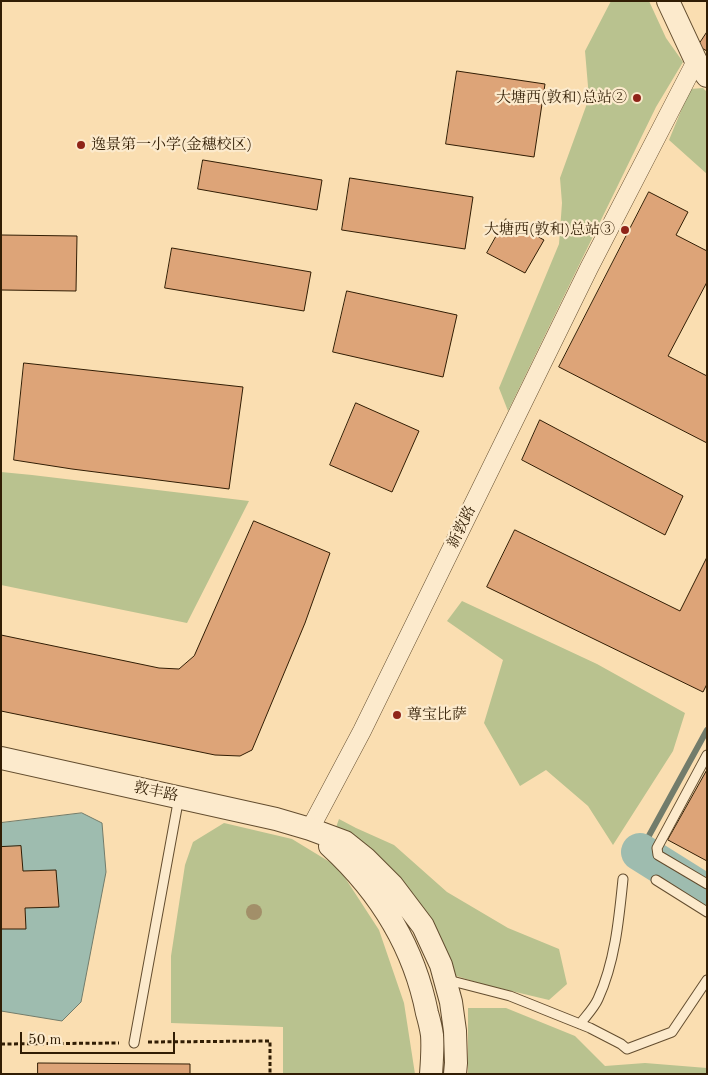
<!DOCTYPE html>
<meta charset="utf-8">
<style>
body{margin:0}
#map{position:relative;width:708px;height:1075px;overflow:hidden;background:#fadeb1;font-family:"Old Standard TT",serif}
canvas{display:block}
.frame{position:absolute;inset:0;border:2px solid #311d04;pointer-events:none}
.scale{position:absolute;left:20px;top:1032px;width:155px;height:22px;box-sizing:border-box;border:2px solid #311d04;border-top:0;padding-left:6px;font-size:15px;line-height:18px;white-space:nowrap;color:#311d04;-webkit-text-stroke:4px #fceacc;paint-order:stroke}
</style>
<div id="map">
<canvas width="708" height="1075"></canvas>
<div class="frame"></div>
<div class="scale">50 m</div>
</div>
<script>
const context = document.querySelector('canvas').getContext('2d');
context.lineJoin = 'round';
function fill(path, color) { context.fillStyle = color; context.fill(path, 'evenodd'); }
function strokePath(path, color, width, dash) { context.strokeStyle = color; context.lineWidth = width; context.lineCap = dash ? 'butt' : 'round'; context.setLineDash(dash || []); context.stroke(path); }
function label(font, color, halo, rows, align = 'center') {
  context.font = font + ' "Old Standard TT","Noto Serif SC",serif'; context.lineWidth = 4.5; context.setLineDash([]); context.textBaseline = 'middle'; context.strokeStyle = halo; context.fillStyle = color; for (const [text, x, y, turn = 0] of rows) {
    context.save(); context.translate(x, y); context.rotate((+turn || 0) * Math.PI / 180); context.textAlign = isNaN(turn) ? turn : align; if (halo) context.strokeText(text, 0, 0); context.fillText(text, 0, 0); context.restore();
  }
}
fill(new Path2D(`
 M611 1H649L666 38 683 62 656 107 508 411 499 388 559 244 562 203 560 178 589 98 585 51Z
 M703 88 707 92V174L669 140 690 89Z
 M1 472 32 475 249 501 187 623 1 585Z
 M462 601 597 664 685 713 673 751 613 845 588 806 546 770 520 786 484 723 503 660 447 621Z
 M339 819 356 828 394 845 447 892 508 928 559 949 567 984 549 1000 482 984 450 974 444 945 407 886 369 850 335 830Z
 M224 823 292 839 338 867 379 930 404 1003 415 1074H283V1027L171 1023V956L185 865 193 842Z
 M468 1008H506L575 1036 605 1066 645 1063 707 1068V1074H468Z`), '#b9c28f');
const water = new Path2D(`
 M82 813 102 823 106 872 81 1002 62 1021 1 1011V823Z`);
fill(water, '#9ebcaf');
strokePath(water, '#727c6b', 1);
strokePath(new Path2D(`
 M640 852 707 730`), '#727c6b', 6);
strokePath(new Path2D(`
 M640 852 707 894`), '#9ebcaf', 38);
const building = new Path2D(`
 M707 32V51L698 46Z
 M457 71 545 84 534 157 446 144Z
 M203 160 322 180 317 210 198 189Z
 M350 178 473 197 465 249 342 230Z
 M649 192 688 212 676 235 707 251V282L668 356 707 376V443L559 367Z
 M506 219 544 240 525 273 487 253Z
 M1 235 77 236 76 291 1 290Z
 M172 248 311 272 304 311 165 288Z
 M347 291 457 315 443 377 333 352Z
 M24 363 243 387 229 489 72 469 14 460Z
 M356 403 419 431 392 492 330 465Z
 M540 420 683 496 665 535 522 460Z
 M254 521 330 553 305 623 252 750 240 756 215 755 1 711V635L159 668 179 669 194 656Z
 M515 530 680 611 707 557V684L703 692 487 587Z
 M707 770V861L668 840Z
 M21 846 23 871 56 870 59 907 25 908 26 929H1V847Z
 M38 1063 190 1064V1074H38Z`);
fill(building, '#dda478');
strokePath(building, '#311d04', 1);
const service = new Path2D(`
 M707 755 657 848 658 855 707 884
 M656 880 707 912
 M448 980 510 996 590 1028 621 1044 627 1049 672 1032 707 980
 M580 1024C586 1016 594 1008 598 999 615 962 619 919 623 879
 M134 1043 179 797`);
const minor = new Path2D(`
 M310 829 362 731 589 268 696 61`);
const tertiary = new Path2D(`
 M668 1 696 61 707 76
 M1 758 276 819 310 829 345 842 365 858 392 885 423 926 441 965 451 1002 455 1031 456 1063 455 1074
 M330 846C379 891 414 947 427 1013 429 1020 431 1028 432 1035 433 1048 432 1061 431 1074`);
strokePath(service, '#634d2f', 11);
strokePath(minor, '#634d2f', 19);
strokePath(tertiary, '#634d2f', 24);
strokePath(new Path2D(`
 M148 1042 270 1041V1074
 M1 1044 119 1043`), '#311d04', 3, [4, 2.5]);
strokePath(service, '#fceacc', 9);
strokePath(minor, '#fceacc', 18);
strokePath(tertiary, '#fceacc', 22);
context.fillStyle = '#a28f69';
for (const [x, y] of [
 [254,912]
]) { context.beginPath(); context.arc(x, y, 8, 0, 2 * Math.PI); context.fill(); }
for (const [x, y, r, color] of [
 [637,98,5,"#8f2418"],
 [81,145,5,"#8f2418"],
 [625,230,5,"#8f2418"],
 [397,715,5,"#8f2418"]
]) { const dot = new Path2D(); dot.arc(x, y, r, 0, 2 * Math.PI); context.fillStyle = color; context.fill(dot); strokePath(dot, '#fceacc', 2); }
label('15px', '#311d04', '#fceacc', [
 ["大塘西(敦和)总站②",627,98],
 ["逸景第一小学(金穗校区)",91,145,"left"],
 ["大塘西(敦和)总站③",615,230],
 ["尊宝比萨",407,715,"left"]
], 'right');
label('15px', '#311d04', '#fceacc', [
 ["新敦路",462,527,-64],
 ["敦丰路",156,792,12]
]);
</script>
